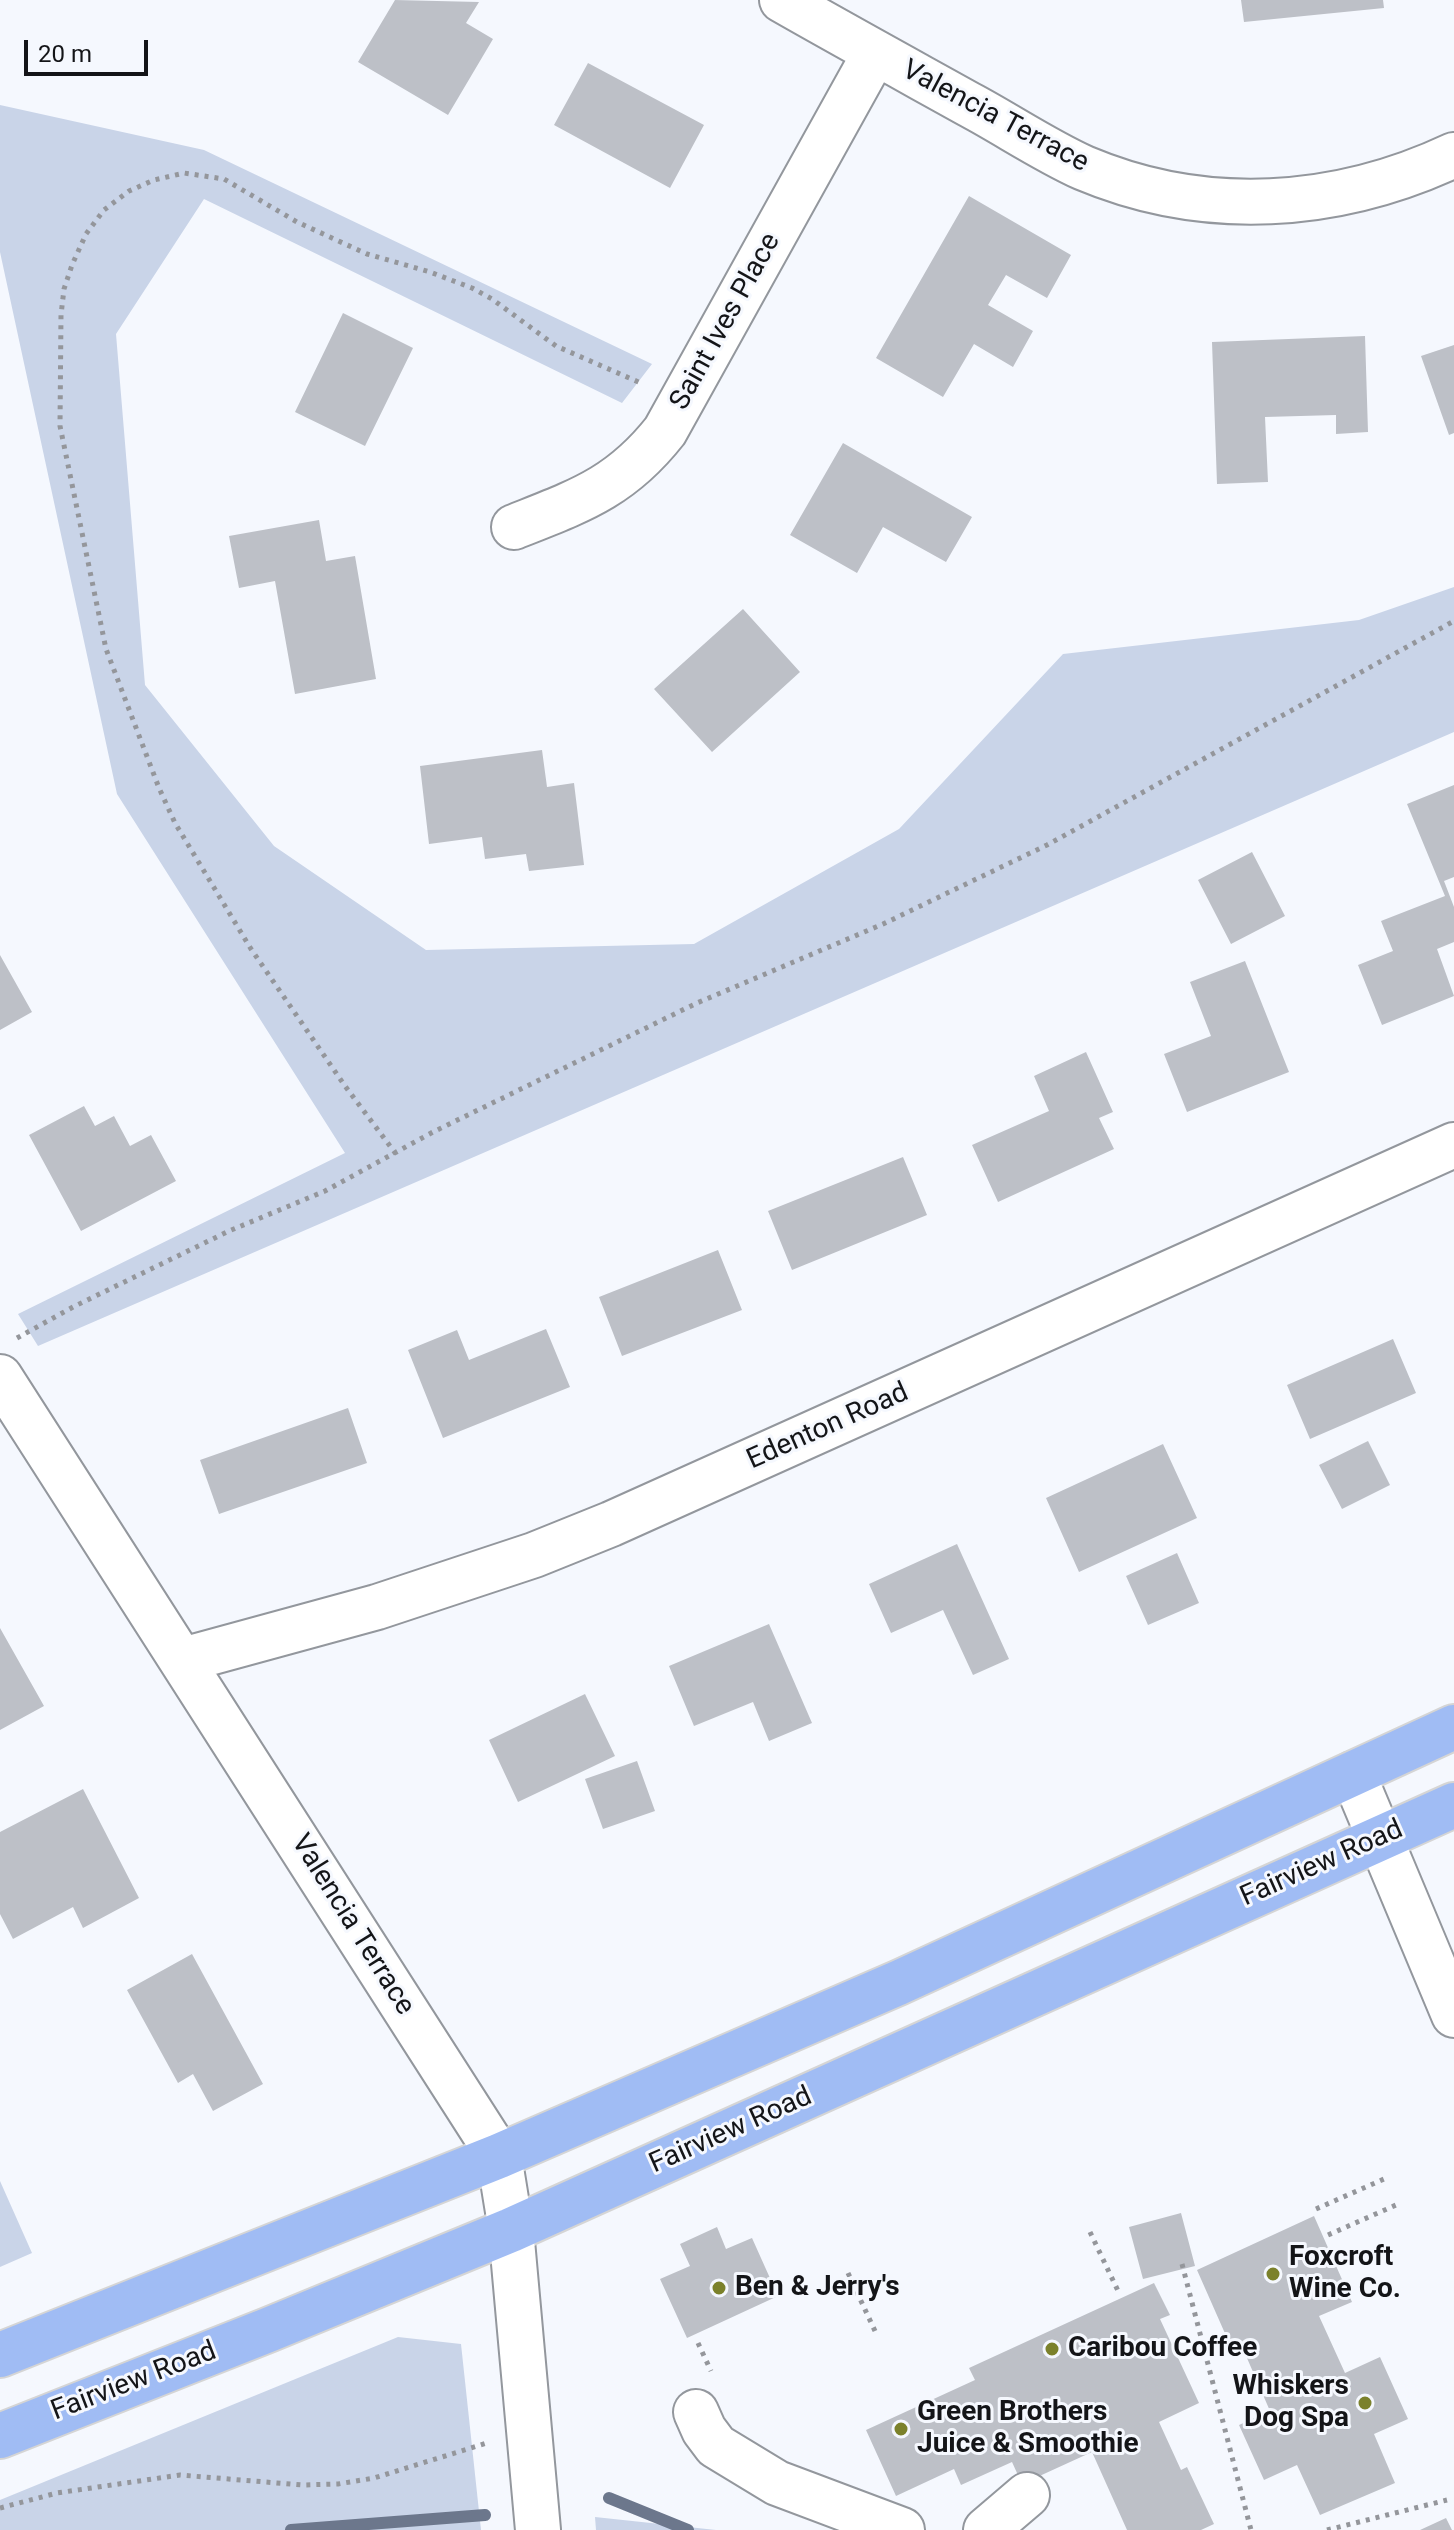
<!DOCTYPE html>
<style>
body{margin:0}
#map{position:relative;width:1454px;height:2530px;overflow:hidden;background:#f5f8fe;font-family:Roboto,sans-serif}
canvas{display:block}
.scale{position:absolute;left:24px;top:40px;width:124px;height:36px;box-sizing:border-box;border:4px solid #141518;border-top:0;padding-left:10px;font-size:24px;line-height:28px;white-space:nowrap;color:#141518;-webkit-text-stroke:6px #f5f8fe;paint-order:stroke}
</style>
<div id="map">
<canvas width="1454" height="2530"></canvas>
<div class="scale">20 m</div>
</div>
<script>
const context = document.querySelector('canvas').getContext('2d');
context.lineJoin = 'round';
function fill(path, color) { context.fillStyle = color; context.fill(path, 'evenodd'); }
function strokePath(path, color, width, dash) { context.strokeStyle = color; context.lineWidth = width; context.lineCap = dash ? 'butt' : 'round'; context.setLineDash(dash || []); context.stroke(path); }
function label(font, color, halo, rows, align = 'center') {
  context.font = font + ' Roboto,sans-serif'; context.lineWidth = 6; context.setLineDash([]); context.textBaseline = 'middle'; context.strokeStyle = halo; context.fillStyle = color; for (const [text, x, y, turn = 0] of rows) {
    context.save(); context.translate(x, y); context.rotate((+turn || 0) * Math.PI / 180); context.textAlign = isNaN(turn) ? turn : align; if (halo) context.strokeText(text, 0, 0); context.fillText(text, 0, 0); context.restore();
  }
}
fill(new Path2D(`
 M0 105 204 150 652 364 622 403 204 199 116 334 145 685 274 846 426 950 694 944 899 829 1063 654 1359 620 1454 587V732L38 1346 18 1314 345 1153 117 794 0 252Z
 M0 2181 32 2253 0 2267Z
 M398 2337 461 2344 481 2530H0V2500Z
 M595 2517 716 2530H596Z`), '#c9d4e8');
strokePath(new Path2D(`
 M609 2498 688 2530
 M291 2530 485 2515`), '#6c778c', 12);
fill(new Path2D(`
 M395 0 479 2 466 23 493 39 448 115 358 62Z
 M1241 0H1383L1384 8 1244 22Z
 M588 63 704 125 670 188 554 125Z
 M969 196 1071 255 1047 298 1006 275 988 305 1033 331 1013 367 974 344 943 397 876 358Z
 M343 313 413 348 365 446 295 412Z
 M1365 336 1368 432 1336 434V415L1265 417 1268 482 1217 484 1212 342Z
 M1454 345V433L1449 435 1421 356Z
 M843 443 972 517 946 562 883 527 857 573 790 535Z
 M319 520 326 561 355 556 376 679 295 694 275 581 239 588 229 536Z
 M743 609 800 672 712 752 654 689Z
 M542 750 547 787 574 783 584 865 529 871 526 854 485 859 482 837 429 844 420 766Z
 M1454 785V877L1444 881 1454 907V942L1437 949 1454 996 1382 1025 1358 965 1393 951 1381 921 1445 896 1407 804Z
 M1252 852 1285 916 1231 944 1198 880Z
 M0 955 32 1012 0 1030Z
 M1245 961 1289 1072 1187 1112 1164 1054 1211 1036 1190 982Z
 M1086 1052 1113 1112 1099 1118 1114 1149 998 1202 972 1145 1049 1111 1034 1076Z
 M84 1106 95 1126 114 1116 130 1146 151 1135 176 1181 81 1231 29 1135Z
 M903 1157 927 1215 792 1270 768 1211Z
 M718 1250 742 1310 622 1356 599 1297Z
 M546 1329 570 1387 443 1438 408 1350 457 1330 469 1360Z
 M1393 1339 1416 1393 1310 1439 1287 1385Z
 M348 1408 367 1463 219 1514 200 1460Z
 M1368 1441 1390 1485 1342 1509 1319 1465Z
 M1163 1444 1197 1518 1079 1572 1046 1498Z
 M957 1544 1009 1659 973 1675 943 1610 891 1633 869 1584Z
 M1177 1553 1199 1603 1148 1625 1126 1576Z
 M769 1624 812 1723 769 1741 753 1702 694 1726 669 1666Z
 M0 1628 44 1706 0 1730Z
 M585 1694 615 1756 518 1802 489 1740Z
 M637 1761 655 1811 603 1829 585 1779Z
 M83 1789 139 1898 83 1928 73 1907 13 1939 0 1914V1832Z
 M192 1954 263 2084 213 2111 193 2074 178 2083 127 1990Z
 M1181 2213 1195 2266 1143 2279 1129 2227Z
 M1314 2216 1352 2302 1319 2316 1345 2373 1380 2357 1408 2419 1374 2434 1395 2483 1320 2515 1297 2465 1264 2480 1239 2425 1270 2411 1240 2342 1231 2347 1197 2270Z
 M717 2227 726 2249 752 2238 778 2296 687 2338 660 2279 690 2266 680 2244Z
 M1154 2283 1170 2315 1160 2319 1199 2403 1159 2422 1181 2470 1187 2467 1214 2524 1201 2530H1127L1092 2452 1022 2484 1012 2462 961 2485 954 2469 896 2496 866 2430 975 2380 969 2368Z
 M1446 2518 1452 2530H1420Z`), '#bdc0c7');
const minor = new Path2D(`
 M782 0C845 36 909 71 972 106 1009 126 1046 151 1084 168 1205 219 1337 210 1454 155
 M514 527C579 501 620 488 665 431L875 53
 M0 1377 499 2156 511 2230 538 2530
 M183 1660 377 1607 534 1555 611 1524 1454 1145
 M1353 1774 1454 2015
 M696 2412 704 2430 716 2446 777 2483 902 2530
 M986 2530 1027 2495`);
const major = new Path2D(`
 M0 2355 499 2156 898 1983 1454 1727
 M0 2436 268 2330 511 2230 1454 1805`);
strokePath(minor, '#93979d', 48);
strokePath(major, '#d5d5d5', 48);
strokePath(new Path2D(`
 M396 1154 345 1086 251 949 175 823 159 788 106 649 60 426 61 315 64 289 72 265 86 234 104 210 129 191 154 180 184 173 224 179 297 222 367 254 430 272 472 288 492 299 556 346 643 384
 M17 1338 73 1307 229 1231 325 1191 433 1132 697 1003 883 924 1047 845 1454 621
 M1316 2209 1384 2179
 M1090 2232 1119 2293
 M1328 2235 1396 2205
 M1182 2264 1251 2530
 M848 2273 875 2331
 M698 2343 711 2371
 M0 2508 57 2493 180 2475 302 2485 338 2484 374 2478 487 2443
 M1327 2530 1447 2500`), '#94969b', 5, [4, 6]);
strokePath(minor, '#fff', 44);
strokePath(major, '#a0bcf4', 44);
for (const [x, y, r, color] of [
 [1273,2274,8,"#7b812b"],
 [719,2288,8,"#7b812b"],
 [1052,2349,8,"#7b812b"],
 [1365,2403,8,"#7b812b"],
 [901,2429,8,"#7b812b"]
]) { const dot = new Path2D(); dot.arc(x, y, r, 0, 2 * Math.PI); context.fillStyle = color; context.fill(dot); strokePath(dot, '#f5f8fe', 3); }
label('28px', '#141518', '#f5f8fe', [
 ["Valencia Terrace",995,117,28],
 ["Saint Ives Place",726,322,-61],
 ["Edenton Road",828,1427,-24],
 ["Fairview Road",1322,1864,-24],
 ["Valencia Terrace",352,1925,58],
 ["Fairview Road",731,2131,-24],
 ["Fairview Road",134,2382,-21]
]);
label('bold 28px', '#141518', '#f5f8fe', [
 ["Foxcroft",1289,2258],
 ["Wine Co.",1289,2290],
 ["Ben & Jerry's",735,2288],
 ["Caribou Coffee",1068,2349],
 ["Whiskers",1349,2387,"right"],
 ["Dog Spa",1349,2419,"right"],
 ["Green Brothers",917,2413],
 ["Juice & Smoothie",917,2445]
], 'left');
</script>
